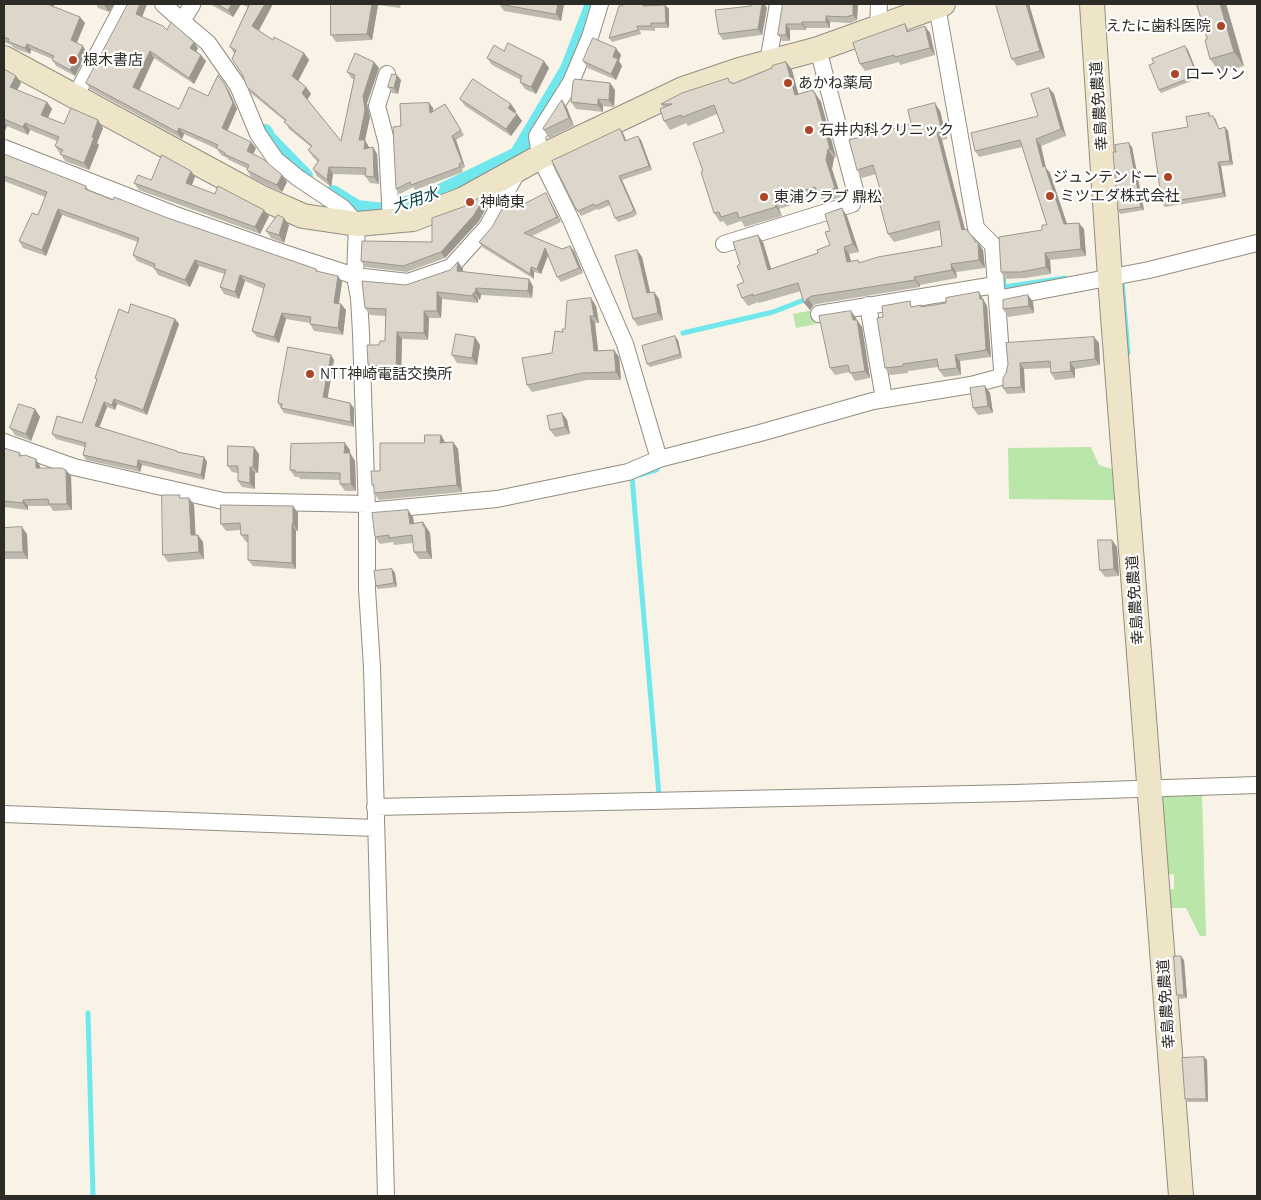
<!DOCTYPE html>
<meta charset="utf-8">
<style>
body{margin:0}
#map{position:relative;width:1261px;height:1200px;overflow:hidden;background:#f8f3e6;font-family:Barlow,sans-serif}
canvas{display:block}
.frame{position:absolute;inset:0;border:5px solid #2d2b26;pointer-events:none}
</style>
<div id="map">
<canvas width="1261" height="1200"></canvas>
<div class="frame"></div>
</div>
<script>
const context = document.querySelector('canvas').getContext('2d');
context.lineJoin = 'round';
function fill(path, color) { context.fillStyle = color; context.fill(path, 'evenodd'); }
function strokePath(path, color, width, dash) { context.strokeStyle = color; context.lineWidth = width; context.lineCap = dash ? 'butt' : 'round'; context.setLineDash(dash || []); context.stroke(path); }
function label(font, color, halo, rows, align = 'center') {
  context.font = font + ' Barlow,"Noto Sans JP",sans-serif'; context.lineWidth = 4.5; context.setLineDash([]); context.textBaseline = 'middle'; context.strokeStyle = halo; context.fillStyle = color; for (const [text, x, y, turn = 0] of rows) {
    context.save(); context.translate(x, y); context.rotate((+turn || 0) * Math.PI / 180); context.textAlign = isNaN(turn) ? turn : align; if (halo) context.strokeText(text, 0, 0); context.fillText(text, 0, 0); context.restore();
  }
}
fill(new Path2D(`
 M818 309 821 323 796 328 793 314Z
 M1091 447 1099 465 1112 469 1115 500 1009 499 1008 448Z
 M1202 792 1206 936H1200L1186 908H1168L1167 890 1174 889V874L1165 875 1158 794Z`), '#bae6aa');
strokePath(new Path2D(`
 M1003 269 1004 287 1065 278
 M1122 281 1128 353
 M683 333 773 312 809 298
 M659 795 632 477 656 470 661 464
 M88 1013 93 1196`), '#70e6ed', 5);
strokePath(new Path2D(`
 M265 132 268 138 305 176
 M333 193 357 208 384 211 430 197 517 155 568 69 593 4`), '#70e6ed', 16);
const street = new Path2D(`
 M163 4 182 21
 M190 4 192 5 182 21 208 43 238 86 258 134 276 160 298 178 343 208 357 224 355 276 359 298 361 333 367 511V589L372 667 386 1196
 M600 4 590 37 571 82 537 136 540 157 571 220 625 344 659 459
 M878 28 879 4
 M768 62 778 4
 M387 74 377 106 387 144 391 221
 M75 97 124 4
 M4 148 173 214 281 252 355 276 408 282 451 267 487 227 518 171
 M724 244 852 204 855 190 818 49
 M997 299 1149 270 1257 243
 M868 305 884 399
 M819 314 995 285
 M4 442 74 467 223 501 367 504
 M367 511 497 499 628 472 659 459 760 433 873 401 971 385 1001 377 1002 369 993 245 976 228 937 6
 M375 807 1015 793 1257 785
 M4 814 375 828`);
const secondary = new Path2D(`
 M1092 4 1110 278 1181 1196
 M4 58 262 198 303 216 357 224 413 219 464 199 540 157 683 89 739 70 818 49 943 4`);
strokePath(street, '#928d81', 18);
strokePath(secondary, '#928d81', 26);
strokePath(street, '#fff', 16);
strokePath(secondary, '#eee4c7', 24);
fill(new Path2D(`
 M4 4H53L54 5 53 7 80 17 85 23 77 43 87 53 75 76 56 66 52 59 31 50 30 54 16 49 13 47 11 45 4 42Z
 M96 4H114L109 12 98 8Z
 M128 4H147L142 17 198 48 196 51 206 61 194 84 154 58 139 90 179 109 208 96 218 75 229 91 237 109 227 131 251 142 256 148 253 154 282 175 287 182 282 192 268 186 251 177 247 170 248 169 229 160 227 158 221 155 217 149 184 134 182 139 90 89 86 83Z
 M210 4H241L233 17Z
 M241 4H273L259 31 273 40 304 53 309 60 298 81 306 87 311 94 307 99 341 141 354 79H352L347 72 374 62 379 68 367 103 370 117 365 140 369 148 373 147 377 154 379 184 370 183 365 176V175L333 174 331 187 317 176 313 169 318 162 313 157 308 150 311 147 289 129 285 121 252 94 247 87 234 53 230 47 248 7Z
 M331 4H401L400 8 378 5 372 40 336 42 331 35Z
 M499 4H564L561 21 504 11Z
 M623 4H649L648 6 665 5 669 9V28H655V31L640 30 641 34 612 42 609 38Z
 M751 4H764L767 8 762 35 723 40 719 34 751 6Z
 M783 4H858L857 20 850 23 830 22V28H806V30H790V41H782L778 35Z
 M1029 4 1045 58 1017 66 1012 59Z
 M1196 4H1226L1244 66 1220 73 1210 59 1207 39Z
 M905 24 910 31 930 33 935 55 900 65 899 62 865 71 860 64Z
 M1185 46 1188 50 1199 78 1161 93 1159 90 1154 63Z
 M504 51 549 68 536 94 525 89 520 82 521 80 492 65 487 58Z
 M621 55 619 61 622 66 616 80 588 68 583 61Z
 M786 62 792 70 798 94 813 90 821 102 836 157 834 158 832 169 841 197 824 202 819 196 779 209 782 216 745 227 741 221 727 226 723 221 720 222 714 213 703 171 724 132 717 114 688 126 686 123 670 130 664 121 663 107 661 104 733 83Z
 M4 69 16 76 21 83 17 90 47 102 52 109 48 118 64 124 103 128 97 143 99 145 89 170 65 161 55 146 57 141 30 130 28 135 7 126 4 133Z
 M401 80 398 94 392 93 388 87Z
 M610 83 615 90 614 107 603 106V112L576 109 571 102Z
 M1049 88 1054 94 1066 136 1041 146 1046 168 1050 173 1067 224 1084 229 1086 256 1050 260 1051 274 1025 278 1005 279 1001 272 1047 225 1022 147 979 157 975 151 1038 116Z
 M460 99 516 111 515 112 522 121 511 136 465 106Z
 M562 100 567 108 574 126 549 138 543 129Z
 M429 103 433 108V111L445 104 464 135 456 140 465 167 462 169 463 172 415 190 413 187 400 194 396 189 401 126Z
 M940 111 947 139 942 140 965 229 983 250 985 268 956 272 957 278 920 285V287L817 304 813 306 810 310 801 291 759 303 758 302 748 306 742 298 744 282 763 242 771 269 818 253 830 245V231L847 216 859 252 849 254 851 261 860 263 942 246 940 230 894 242 888 234 884 203 876 174 862 178 857 170 911 124Z
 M1209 113 1210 116 1216 119 1219 129 1225 127 1228 131 1233 165 1221 166 1226 197 1165 207 1162 203 1188 127Z
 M623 133 626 140H641L652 170 622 180 637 214 633 217 618 222 615 218 610 205 598 210 597 209 581 216 576 209Z
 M1132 147 1144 210 1120 214 1118 210 1116 152Z
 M4 154 86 186 89 190 113 200 316 269 318 271 342 282 339 303 346 310 343 335 314 331 310 324V323L286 319 279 343 257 337 252 331 264 289 245 281 239 299 224 294 220 287 224 274 199 266 190 287 158 275 154 268 137 261 133 255 138 242 62 215 46 256 23 248 19 241 38 215 45 197 4 181Z
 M191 171 195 177 192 185 269 216 260 234 139 190 134 183Z
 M483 196 488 204 479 221 445 258 407 272 365 267 361 261 432 242 463 207Z
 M549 199 561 222 532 236 562 249 570 246 574 251 583 273 561 282 557 277 548 255 541 274 534 272V279L482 247 479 242 516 200 525 203Z
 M289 225 284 243 271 238 266 231Z
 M642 257 650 293 654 292 659 299 663 320 638 326 633 319Z
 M458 262 463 269 462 271 533 286 532 298 481 295 480 300 478 299V303L442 299 441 318H429L428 340 402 339 401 378H389L386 373 372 372 368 365 379 345 385 341 386 316 370 315 365 308 406 285 450 270Z
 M1028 295 1033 302 1034 313 1008 317 1003 309Z
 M591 298 596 306 599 323H595L598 351 619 357 621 380H587L532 392 527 385 552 353 565 329Z
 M984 299V301L987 306 991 357 960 361 961 375 944 377 939 370 938 367 908 371V373L890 375 885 368 883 317 922 307Z
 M851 311 862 327 870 378 855 381 850 372 835 375 830 368Z
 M128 313 175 319 179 324 147 415 117 404 115 410 107 407 99 427 179 453 204 457 207 462 204 480 142 465 140 472 86 460 83 455 85 447 56 439 52 434 82 423 97 381 95 378Z
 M1094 337 1099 343 1100 365 1075 369V378L1055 380 1051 373 1050 368 1024 369 1025 393 1007 394 1003 388 1008 364Z
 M678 340 682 358 650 367 647 364Z
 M480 345 477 365 457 363 452 355Z
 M334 360 327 398 354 408V427L284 413 278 403Z
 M985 386 990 393 993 413 978 415 973 408Z
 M35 409 40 417 31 441 15 435 10 428Z
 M562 413 567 420 570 434 555 437 550 430Z
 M441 435 445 443 453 442 458 449 462 492 379 500 374 493V488L372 485 380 471 424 443Z
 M4 448 20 453 21 455 40 466V468L71 476 72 510 53 511 50 506H28V510L4 507Z
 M350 450V453L355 461 356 491H345L340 484V480L300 479 299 477H295L290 470Z
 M259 454 258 473H255V489L242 487 238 481V473L232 472 228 466Z
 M181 498H189L194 505 195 535H198L203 542 204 559 168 562 163 555Z
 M293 506 298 513V531H296V569L253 566 248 560V542H246L241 535V530L226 531 221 524Z
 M413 517 414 523 423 522 430 533 432 559H419L414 552 413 543 394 545 393 542 380 544 375 537Z
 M4 528 27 534 28 559H5L4 565Z
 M1117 547 1119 576 1105 577 1100 570Z
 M392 569 395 573 397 587 378 589 376 586Z
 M1184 960 1187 998 1180 999 1177 995Z
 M1204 1057 1207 1060 1208 1102H1188L1185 1099Z`), '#beb9af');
fill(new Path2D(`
 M47 4H53L54 5 51 11Z
 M105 4H114L109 12 104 5Z
 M140 4H147L141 20 136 14Z
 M232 4H241L233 17 228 10Z
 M265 4H273L257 33 252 26Z
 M372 4H377L378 5 372 40 367 34Z
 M558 4H564L561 21 556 14Z
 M762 4H764L767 8 762 35 758 29Z
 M853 4H858L857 20 853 15Z
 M1026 4H1029L1045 58 1040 51Z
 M1220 4H1226L1244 66 1234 52Z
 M665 5 669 9V28L666 23Z
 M826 16 830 22V28L826 22Z
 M80 17 85 23 75 46 71 40Z
 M802 22 806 28V30L802 24Z
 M786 24 790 30V41L786 35Z
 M925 26 930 33 935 55 930 48Z
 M194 42 198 48 195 54 190 48Z
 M27 44 31 50 30 54 25 48Z
 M83 46 87 53 75 76 70 70Z
 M1185 46 1188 50 1199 78 1197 75Z
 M616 48 621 55 619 61 622 66 616 80 611 74 613 57Z
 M150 51 154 58 138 93 133 87Z
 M304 53 309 60 297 83 292 76Z
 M201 55 206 61 194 84 189 78Z
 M544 61 549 68 536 94 531 87Z
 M374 62 379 68 367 103 370 117 365 140 369 147V156L359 140 363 96Z
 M786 62 792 70 801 104 795 95Z
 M397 75 401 80 398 94 394 88Z
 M16 76 21 83 15 94 10 87Z
 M610 83 615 90 614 107 609 100Z
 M225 85 229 91 237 109 226 134 222 128Z
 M306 87 311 94 307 100 302 93Z
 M1049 88 1054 94 1066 136 1061 129Z
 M813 90 821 102 836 157 830 149Z
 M598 99 603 106V112L598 105Z
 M562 100 567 108 574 126 569 118Z
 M47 102 52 109 46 122 41 115Z
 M429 103 433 108V118L430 113Z
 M935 103 940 111 947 139 942 132Z
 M511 104 516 111 513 115 508 108Z
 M517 114 522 121 511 136 506 129Z
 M98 120 103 128 97 143 99 145 89 170 84 163 92 137Z
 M4 122 7 126 4 133Z
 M25 123 30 130 28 135 23 127Z
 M1225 127 1228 131 1233 165 1230 161Z
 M179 128 184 134 182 139 177 132Z
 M620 129 623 133 628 145 625 141Z
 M937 133 942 140 967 238 962 230Z
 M452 136 456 140 465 167 462 162Z
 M638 136 641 140 652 170 649 166Z
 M1036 139 1041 146 1046 168 1050 173 1069 230 1064 224 1043 167Z
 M251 142 256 148 252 157 247 151Z
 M1129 143 1132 147 1144 210 1141 207Z
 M373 147 377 154 379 184 374 177Z
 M828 149 834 158 832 169 841 197 835 188 826 160Z
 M1218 162 1221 166 1226 197 1223 193Z
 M329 167 333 174 331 187 327 180Z
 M191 171 195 177 190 189 186 183Z
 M282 175 287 182 282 192 277 185Z
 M619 176 622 180 637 214 634 210Z
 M546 193 549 199 561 222 557 217Z
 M483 196 488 204 479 221 445 258 441 252Z
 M773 200 779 209 782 216 776 207Z
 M842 208 847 216 859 252 853 244Z
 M58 209 62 215 46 256 42 250Z
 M264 210 269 216 260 234 255 227Z
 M284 218 289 225 284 243 279 235Z
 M1079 223 1084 229 1086 256 1081 249Z
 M758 235 763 242 774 278 768 270Z
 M974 239 978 244V242L983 250 985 268 979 260Z
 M570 246 574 251 583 273 579 268Z
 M844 247 849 254 853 270 847 262Z
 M545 248 549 253 541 274 537 269Z
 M637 250 642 257 652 300 647 293Z
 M1045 253 1050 260 1051 274 1046 267Z
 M195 260 199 266 190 287 185 280Z
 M458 262 463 269 462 278 457 271Z
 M951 264 956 272 957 278 952 270Z
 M531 267 534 272V279L530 274Z
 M240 275 245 281 239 299 235 292Z
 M338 276 342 282 338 309 334 303Z
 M914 277 920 285V287L915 280Z
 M529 279 533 286 532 298 528 291Z
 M476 288 481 295 480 300 475 293Z
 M437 292 442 299 441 318 437 311Z
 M654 292 659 299 663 320 658 313Z
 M979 292 987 306 991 357 986 350Z
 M473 293 478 299V303L473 296Z
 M1028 295 1033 302 1034 313 1029 306Z
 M591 298 596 306 599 323 594 316Z
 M808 298 813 306 810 310 804 303Z
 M341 304 346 310 343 335 338 328Z
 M424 311 429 318 428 340 424 333Z
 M851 311 856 318 858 327 853 320Z
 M282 313 286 319 279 343 274 337Z
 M590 316 595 323 599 358 594 351Z
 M175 319 179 324 147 415 143 410Z
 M857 320 862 327 870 378 865 371Z
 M397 332 402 339 401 378 396 371Z
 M675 336 678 340 682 358 680 354Z
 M475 337 480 345 477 365 472 358Z
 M1094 337 1099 343 1100 365 1095 359Z
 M614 350 619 357 621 380 616 372Z
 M331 355 334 360 327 402 323 397Z
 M955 355 960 361 961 375 957 368Z
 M1070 362 1075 369V378L1071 371Z
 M1020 363 1024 369 1025 393 1021 387Z
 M985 386 990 393 993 413 988 406Z
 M114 399 117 404 115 410 112 405Z
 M104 402 107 407 98 431 95 426Z
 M350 403 354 408V427L351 422Z
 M35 409 40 417 31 441 26 434Z
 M562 413 567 420 570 434 565 427Z
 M441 435 445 442V450L440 443Z
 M453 442 458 449 462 492 457 485Z
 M345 443 350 450 349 461 344 453Z
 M254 447 259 454 258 473 253 467Z
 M350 453 355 461 356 491 351 484Z
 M204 457 207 462 204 480 201 475Z
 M36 459 40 466 41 475 36 468Z
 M138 460 142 465 140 472 137 467Z
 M250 467 255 473V489L250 483Z
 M66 470 71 476 72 510 67 504Z
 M189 498 194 505 196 542 191 535Z
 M23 500 28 506V510L23 503Z
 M293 506 298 513V531L293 524Z
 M408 510 413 517 415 531 410 524Z
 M423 522 430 533 432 559 427 552Z
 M292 524 296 531V569L292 563Z
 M22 527 27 534 28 559 23 552Z
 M198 535 203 542 204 559 199 552Z
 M1112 540 1117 547 1119 576 1114 569Z
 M392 569 395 573 397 587 394 583Z
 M1181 956 1184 960 1187 998 1184 995Z
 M1204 1057 1207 1060 1208 1102 1206 1099Z`), '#9b968e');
const building = new Path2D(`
 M4 4H47L80 17 71 40 83 46 70 70 52 60 54 56 27 44 25 48 12 43 8 41 9 39 4 37Z
 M128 4H140L136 14 163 26 167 30 171 22 194 42 190 48 201 55 189 78 150 51 133 87 179 109 189 87 208 96 218 75 225 85 233 103 222 128 251 142 247 151 263 159 282 175 277 185 264 179 247 170 249 165 224 154 225 153 216 148 218 145 179 128 177 132 86 83Z
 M217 4H232L228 10Z
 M250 4H265L252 26 273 40 274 37 304 53 292 76 306 87 302 93 341 141 355 75 347 72 355 53 374 62 363 96 365 110 359 140H365L364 149 373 147 374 177 365 176 366 168 329 167 327 180 313 169 319 160 308 150 312 146 284 122 286 120 247 87 242 74 232 59 236 50 230 47Z
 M331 4H372L367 34 331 35Z
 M499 4H558L556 14Z
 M623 4H644L643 6 665 5 666 23H651V26H637L638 30 609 38 619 6H622Z
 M751 4H762L758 29 719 34 715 10 751 6Z
 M783 4H853V15L846 17 826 16V22H802V24H786V35H778Z
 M996 4H1026L1040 51 1012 59Z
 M1197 4H1220L1234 52 1210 59 1205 40 1207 39Z
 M905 24 907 32 925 26 930 48 895 57 894 55 860 64 853 43Z
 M593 38 616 48 613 57 618 59 611 74 583 61Z
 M508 43 544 61 531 87 520 82 522 76 487 58 494 45 504 51Z
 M1185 46 1197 75 1159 90 1149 65 1154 63 1152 59Z
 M786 62 795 95 813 90 814 93H815L830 149H828L826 160 835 188 818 194 815 187 773 200 776 207 739 218 737 212 721 217 719 212 714 213 701 172 703 171 693 143 724 132 714 105 682 117 681 115 664 121 660 109 672 104H661L682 93 728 78 730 83 732 82 733 84 772 68V66Z
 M4 69 16 76 10 87 47 102 41 115 64 124 71 108 98 120 92 137 94 138 84 163 60 154 63 150 55 146 59 137 25 123 23 127 4 119Z
 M392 74 397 75 394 88 388 87Z
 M473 79 511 104 508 108 517 114 506 129 460 99Z
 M575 79 610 83 609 100 598 99V105L571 102 573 82Z
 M1049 88 1061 129 1036 139 1043 167 1045 166 1064 224 1079 223 1081 249 1045 253 1046 267 1021 272H1001L999 237 1042 230V225H1047L1020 140 975 151 971 133 1038 116 1031 94Z
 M562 100 569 118 544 130 543 129Z
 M429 103 430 113 445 104 461 130 452 136 462 162 459 164 460 167 411 185 410 182 396 189 393 127 401 126 400 104Z
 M935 103 942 132 937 133 962 230 966 229 974 239 975 242H978L979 260 951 264 952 270 914 277 915 280 812 296 808 298 804 303 798 283 753 296V294L742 298 737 285 744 282 737 266 740 264 733 242 758 235 768 270 818 253 817 250 830 245 825 232 830 231 825 214 842 208 853 244 844 247 847 262 858 260 859 263 878 257 942 246 939 221 888 234 880 205 884 203 873 165 857 170 849 140 911 124 908 110Z
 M1209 113V116H1213L1219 129 1225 127 1230 161 1218 162 1223 193 1162 203 1152 133 1188 127 1186 117Z
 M620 129 625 141 638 136 649 166 619 176 634 210 630 213 615 218 608 200 595 206 594 204 578 211 577 209H576L552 161Z
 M1129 143 1141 207 1118 210 1113 152H1116L1115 145Z
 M4 154 86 186 85 189 113 200 114 197 165 217 316 269V271L338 276 334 303 341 304 338 328 310 324 311 317 282 313 274 337 252 331 265 284 240 275 235 292 220 287 226 270 195 260 185 280 154 268 155 264 133 255 139 238 58 209 42 250 19 241 32 213 38 215 47 192 4 176Z
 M162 155 191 171 186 183 215 194 218 186 264 210 255 227 134 183 138 175 151 180Z
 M546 193 557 217 524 233 562 249 570 246 579 268 557 277 545 248 537 269 531 267 530 274 479 242 492 227 509 196 516 200 518 198 525 203Z
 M483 196 484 198 474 215 441 252 403 266 361 261 362 241 432 242V218L463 207Z
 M278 215 284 218 279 235 266 231Z
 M637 250 647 293 654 292 658 313 633 319 615 256Z
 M458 262 457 271 529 279 528 291 476 288 475 293H473V296L437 292V311H424V333L397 332 396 371H385L383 366 368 365 367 345H379L380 341H385L386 309 365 308 362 281 406 285 450 270Z
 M979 292 980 299H983L986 350 955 355 957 368 939 370 937 359 903 364V366L885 368 877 318 883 317 882 306 910 301 911 307 921 305V307L946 303V298Z
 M1028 295 1029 306 1003 309V300Z
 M591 298 594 316H590L594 351 614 350 616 372 582 373 527 385 522 358 552 353 555 331 563 332 562 329H565L567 301Z
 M131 304 175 319 143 410 114 399 112 405 104 402 95 426 177 451V452L204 457 201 475 138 460 137 467 83 455 86 443 52 434 57 416 82 423 97 379 95 378 119 309 128 313Z
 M851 311 853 320H857L865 371 850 373 848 365 830 368 819 316Z
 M456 334 475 337 472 358 452 355Z
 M675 336 680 354 647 364 642 346Z
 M1094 337 1095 359 1070 362 1071 371 1051 373 1050 361 1020 363 1021 387 1003 388V378L1006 373 1008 364 1006 343Z
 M288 347 331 355 323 397 350 403 351 422 281 408 282 404 278 403 279 394Z
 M985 386 988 406 973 408 970 388Z
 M19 404 35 409 26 434 10 428Z
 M562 413 565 427 550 430 547 416Z
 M425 435H441L440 443 453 442 457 485 374 493V485H372L371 471H380V443H424Z
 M345 443 344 453H350L351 484H340V473L295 472V470H290L291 444Z
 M228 446 254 447 253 467H250V483L238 481V466H228Z
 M4 448 20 453 19 456 25 455 36 459V468H61L66 470 67 504H49L48 499 23 500V503L4 501Z
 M162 495H180L179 498H189L191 535H198L199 552 163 555Z
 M221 505 293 506V524H292V563L248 560V535H241L240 523 221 524Z
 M408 510 410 524 423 522V526H425L427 552H414L412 535 389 538V535L375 537 372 513Z
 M22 527 23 552H4V528Z
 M1098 540H1112L1114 569 1100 570Z
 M392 569 394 583 376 586 374 571Z
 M1174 956H1181L1184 995H1177Z
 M1204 1057 1206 1099H1185L1182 1058Z`);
fill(building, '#ddd7cb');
strokePath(building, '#9b968e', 1);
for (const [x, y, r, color] of [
 [1221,26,5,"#ac4426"],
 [73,60,5,"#ac4426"],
 [1175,74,5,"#ac4426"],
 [788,83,5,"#ac4426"],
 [809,130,5,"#ac4426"],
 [1168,177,5,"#ac4426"],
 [1050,196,5,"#ac4426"],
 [764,197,5,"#ac4426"],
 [470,202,5,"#ac4426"],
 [310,374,5,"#ac4426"]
]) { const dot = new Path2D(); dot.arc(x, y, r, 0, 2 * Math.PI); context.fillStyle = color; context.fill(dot); strokePath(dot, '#fff', 2); }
label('15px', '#2d2b26', '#fff', [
 ["えたに歯科医院",1211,26,"right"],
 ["根木書店",83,60],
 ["ローソン",1185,74],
 ["あかね薬局",798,83],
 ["石井内科クリニック",819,130],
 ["ジュンテンドー",1158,177,"right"],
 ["ミツエダ株式会社",1060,196],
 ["東浦クラブ 鼎松",774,197],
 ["神崎東",480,202],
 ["NTT神崎電話交換所",320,374]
], 'left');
label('15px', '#2d2b26', '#fff', [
 ["幸島農免農道",1099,106,-94],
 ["幸島農免農道",1135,600,-94],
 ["幸島農免農道",1166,1004,-94]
]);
label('italic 16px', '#033d40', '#fff', [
 ["大用水",415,200,-19]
]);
</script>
